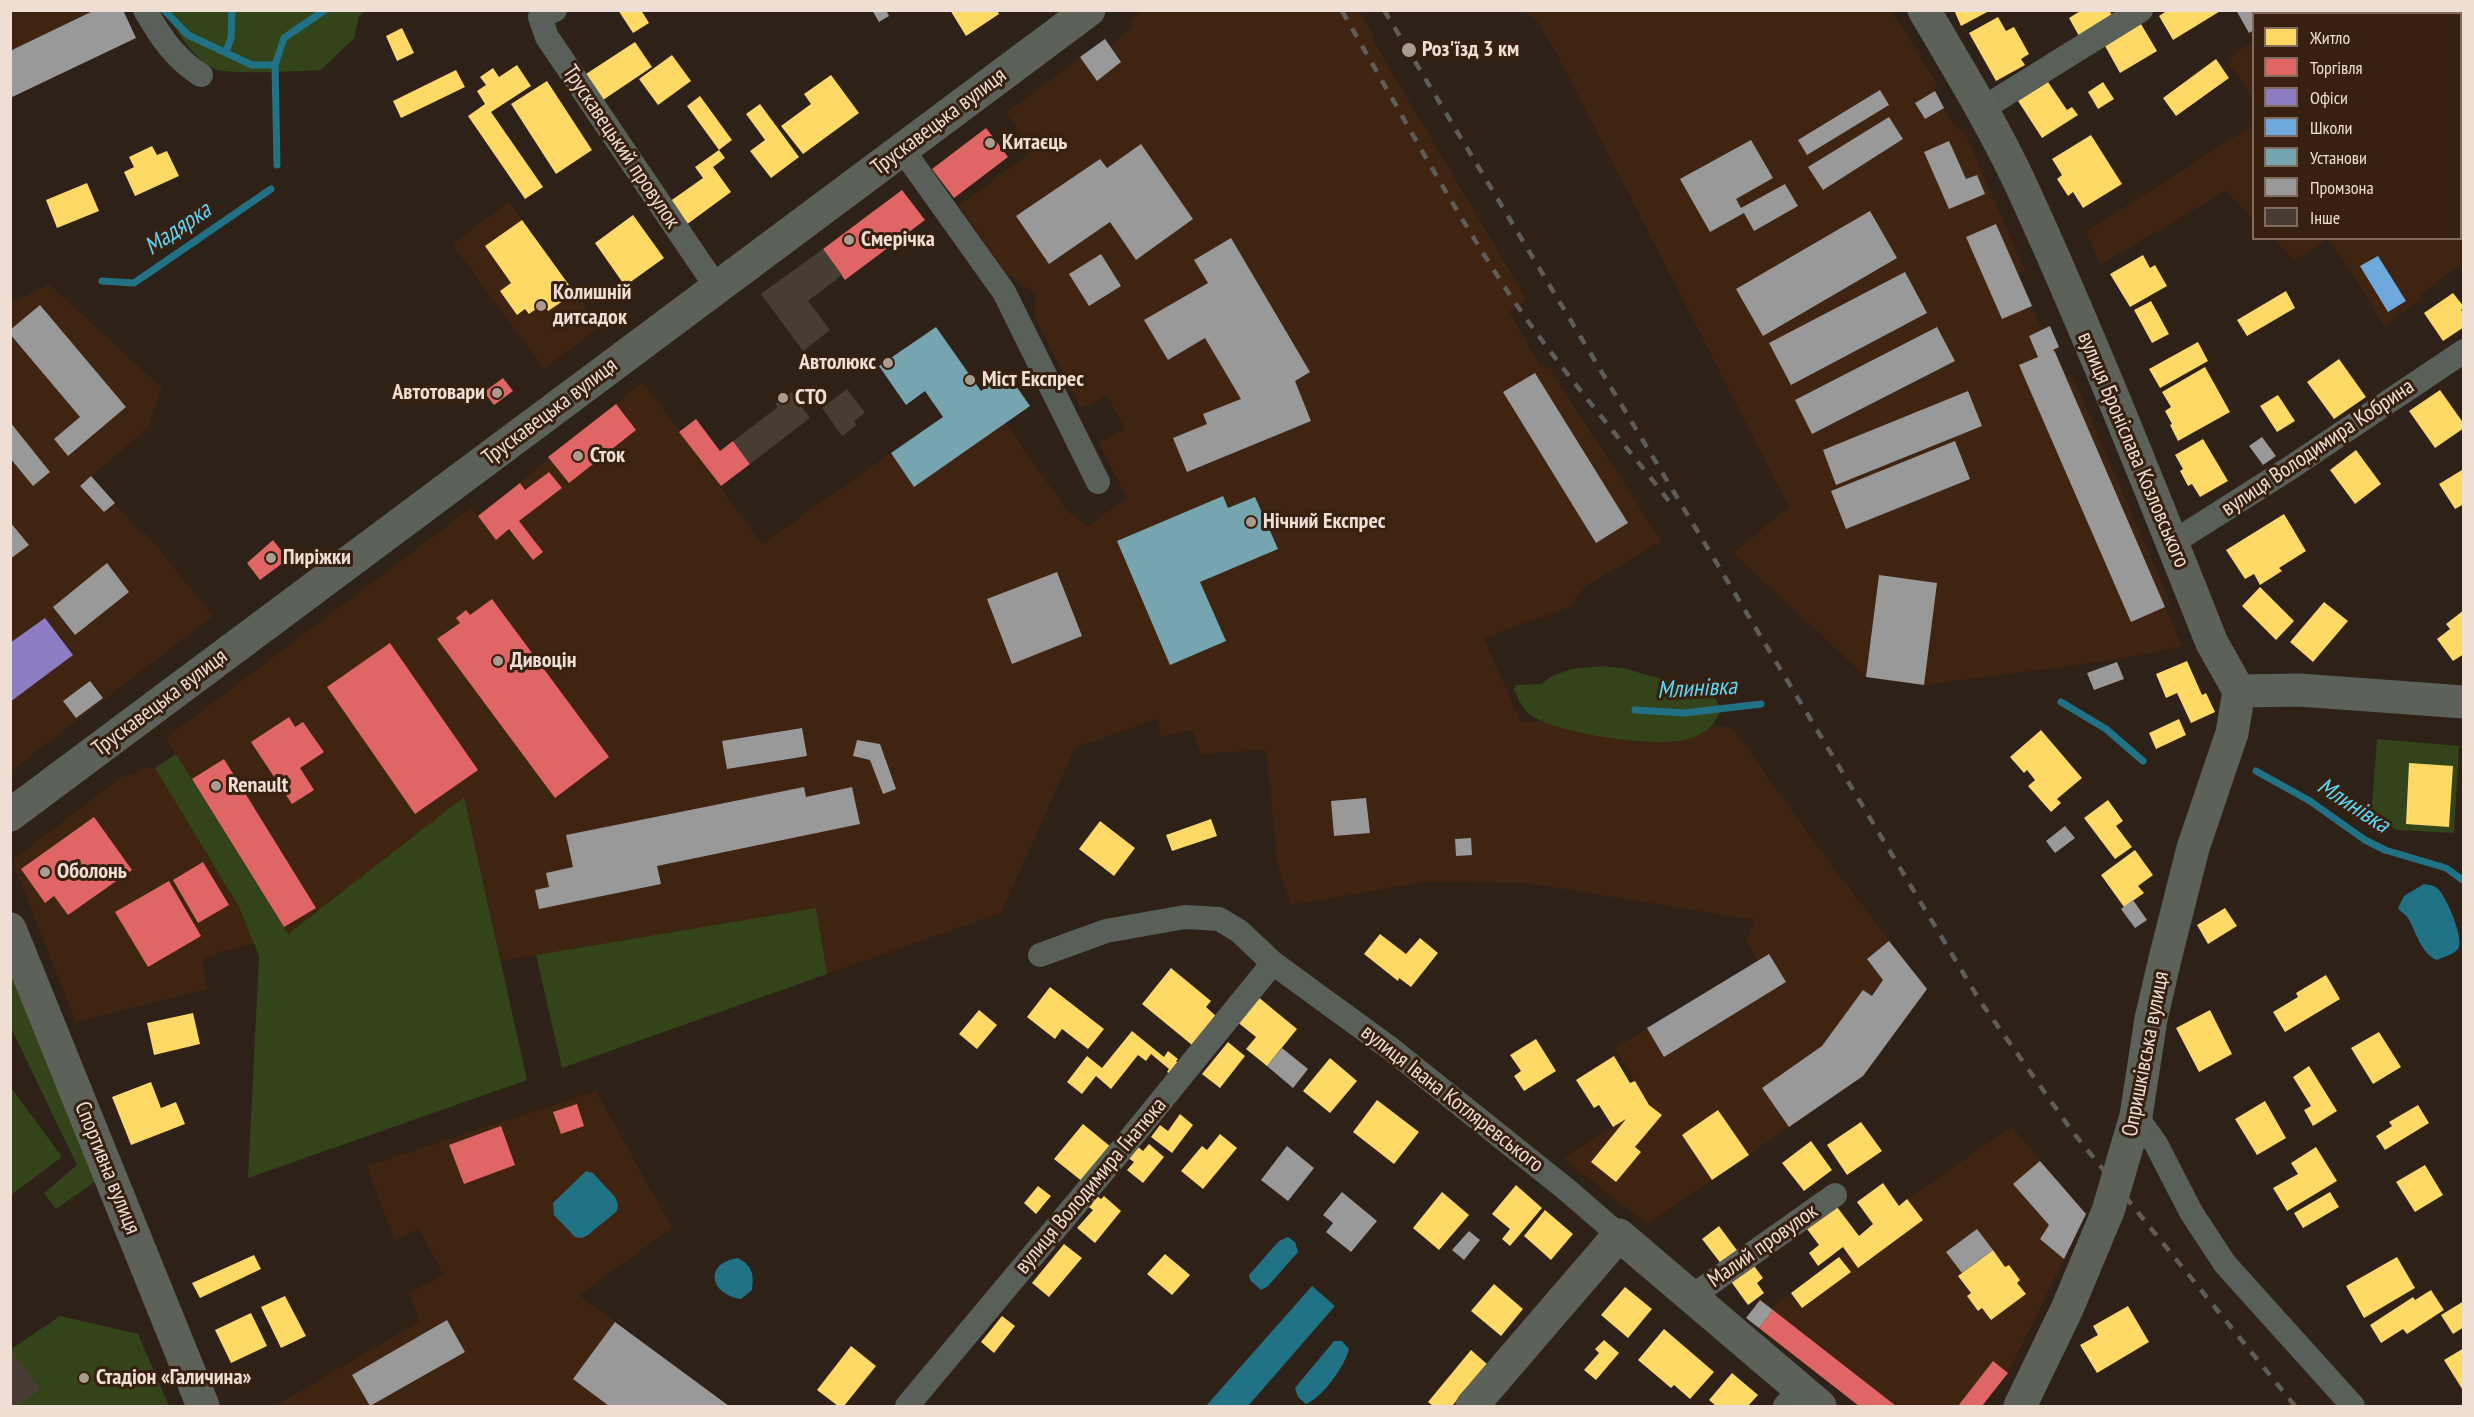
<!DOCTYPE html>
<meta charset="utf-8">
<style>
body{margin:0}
#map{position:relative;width:2474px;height:1417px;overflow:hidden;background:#2e2118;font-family:"PT Sans Narrow",sans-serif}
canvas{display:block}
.frame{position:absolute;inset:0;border:12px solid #eeded4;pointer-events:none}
.legend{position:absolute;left:2252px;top:12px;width:210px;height:228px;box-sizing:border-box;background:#37200f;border:2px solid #806c5e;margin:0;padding:8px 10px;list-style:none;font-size:18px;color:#eeded4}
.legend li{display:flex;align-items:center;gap:12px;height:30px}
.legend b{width:30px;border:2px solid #806c5e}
</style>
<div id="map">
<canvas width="2474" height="1417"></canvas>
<div class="frame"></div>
<ul class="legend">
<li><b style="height:16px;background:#ffd966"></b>Житло</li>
<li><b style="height:16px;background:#e06666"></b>Торгівля</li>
<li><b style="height:16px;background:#8e7cc3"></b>Офіси</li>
<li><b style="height:16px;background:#6fa8dc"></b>Школи</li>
<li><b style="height:16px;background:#76a5af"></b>Установи</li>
<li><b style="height:16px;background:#999"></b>Промзона</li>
<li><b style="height:16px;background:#483d35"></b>Інше</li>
</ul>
</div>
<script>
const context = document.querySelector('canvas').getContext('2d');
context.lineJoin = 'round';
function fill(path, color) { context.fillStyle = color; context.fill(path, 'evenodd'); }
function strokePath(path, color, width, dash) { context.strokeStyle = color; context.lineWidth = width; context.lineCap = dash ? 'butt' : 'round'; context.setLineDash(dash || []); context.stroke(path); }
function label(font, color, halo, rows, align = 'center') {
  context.font = font + ' "PT Sans Narrow",sans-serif'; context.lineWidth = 6; context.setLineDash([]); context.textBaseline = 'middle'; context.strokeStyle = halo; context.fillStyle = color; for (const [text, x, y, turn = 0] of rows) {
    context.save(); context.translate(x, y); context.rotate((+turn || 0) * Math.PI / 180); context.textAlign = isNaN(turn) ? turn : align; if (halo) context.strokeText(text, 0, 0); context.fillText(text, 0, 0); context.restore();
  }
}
fill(new Path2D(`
 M2297 10 2463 11V263L2419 295 2421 299 2384 326 2351 271 2327 239 2294 260 2273 239 2460 238V14L2292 13Z
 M11 11H123L136 38 11 98Z
 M1143 11H1359L1372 31 1374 42 1527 300 1509 311 1541 367H1549L1661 541 1585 587 1570 607 1484 638 1520 721 1732 727 1828 861 1927 989 1863 1076 1648 1224 1636 1216 1563 1158 1649 1105 1615 1048 1757 961 1746 941 1754 920 1526 883 1424 882 1291 905 1278 867 1266 750 1201 754 1192 730 1161 737 1157 719 1075 748 1001 913 827 974 816 908 501 961 464 797 288 934 166 738 471 508 478 516 643 382 762 544 891 453 914 487 1006 423 1067 511 1088 526 1127 498 1099 443 1125 429 1107 395 1081 408 1035 318V293L1007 275 959 206 1032 151 1006 113 1105 39 1110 46 1132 28 1130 20Z
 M1523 11H1892L1936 82 1935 91 1944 108 1956 127 1965 133 2025 271 2018 274 2032 306 2042 330 2050 326 2060 350 2055 352 2065 377 2072 375 2171 604 2165 607 2182 646 2122 659 1924 685 1866 677 1733 553 1789 507 1558 56 1537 21Z
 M2253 41V99L2227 60Z
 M2253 125V219L2226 191 2100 265 2086 232Z
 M509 202 600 327 544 369 452 244Z
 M49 284 162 388 148 428 91 476 143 536 146 533 213 616 11 771V303Z
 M144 768H155L239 907 254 943 202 958 207 989 76 1022 15 868V858L123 776 134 774Z
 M596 1091 672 1228 579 1295 729 1406H275L420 1321 408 1293 444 1275 418 1229 394 1240 367 1166Z
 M2012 1127 2086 1214 2008 1373 1982 1406H1859L1759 1328 1772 1310 1771 1308 1846 1252 1843 1248 1907 1199Z`), '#3f2411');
fill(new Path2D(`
 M164 11H366L359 16 354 38 321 70C300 71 230 75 215 69 191 57 178 31 164 11Z
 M1600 666 1623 668 1713 694 1721 709C1716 726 1702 736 1684 740 1653 747 1553 734 1528 713 1522 708 1518 697 1514 690L1516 685 1541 684 1552 676 1572 669Z
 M2377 739 2459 746 2454 833 2397 830 2371 818Z
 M176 754 288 934 464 797 527 1080 248 1178 259 956 239 907 155 768Z
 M816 908 827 974 562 1068 536 955Z
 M10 968 96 1181 56 1209 44 1193 77 1165 11 1028Z
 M10 1086 62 1157 11 1195H10Z
 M60 1316 138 1334 169 1406H11L10 1350Z`), '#33441a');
fill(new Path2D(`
 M2424 884C2429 885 2433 885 2437 888 2446 895 2465 940 2458 949 2453 955 2443 957 2437 960 2421 954 2416 931 2408 918 2405 913 2400 912 2398 908L2404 896Z
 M586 1171 593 1173 615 1197 618 1204 617 1211 588 1235 582 1238 575 1237 554 1215 553 1203Z
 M1288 1237 1295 1242 1298 1252 1268 1286 1261 1290 1250 1280 1249 1275 1279 1241Z
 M738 1258C753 1266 754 1275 752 1290L741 1299C709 1294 704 1263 738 1258Z
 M1312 1286 1335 1306 1248 1406H1206Z
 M1334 1341H1342L1349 1349C1345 1366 1322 1398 1306 1404L1298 1397 1295 1388Z`), '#227286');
fill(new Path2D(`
 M618 10H641L649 23 633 33Z
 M950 10H997L999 14 966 36Z
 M1954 10H1991L1961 26Z
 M2082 10H2109L2113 17 2079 36 2069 18Z
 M2168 10H2222L2173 40 2159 16Z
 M1998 17 2006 31 2014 27 2029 54 2021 59 2025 65 1996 81 1969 33Z
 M2141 24 2157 51 2120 73 2105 46Z
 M402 28 414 53 397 61 386 36Z
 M635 42 652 67 603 100 586 74Z
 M672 55 691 81 658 105 639 79Z
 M2216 59 2229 78 2176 116 2163 98Z
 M517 65 531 86 491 112 543 187 525 199 468 116 485 104 477 91 486 85 480 77 493 68 499 77Z
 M456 70 465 87 401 118 393 101Z
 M831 75 859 113 803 154 781 126 811 104 804 94Z
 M547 81 592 150 556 174 511 104Z
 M2048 82 2067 110 2072 107 2078 115 2042 138 2018 101Z
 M2103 82 2114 99 2098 109 2088 92Z
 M700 96 732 140 719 150 687 106Z
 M760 104 799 157 771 178 750 151 765 140 746 114Z
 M2091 135 2122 184 2083 208 2073 192 2068 196 2057 179 2062 175 2052 159Z
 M152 146 157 155 167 151 179 176 135 196 124 172 134 167 129 157Z
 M719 150 725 158 713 167 731 192 686 225 669 202 703 178 695 167Z
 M87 183 99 211 57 228 46 200Z
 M633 215 664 258 625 286 595 243Z
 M522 220 569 285 557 293 563 301 548 311 543 304 529 314 525 309 517 315 500 291 511 283 485 246Z
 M2143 255 2150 268 2155 265 2167 286 2130 307 2110 274Z
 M2286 291 2295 308 2247 336 2237 320Z
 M2453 293 2464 307 2461 310 2464 314V327L2443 341 2424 313Z
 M2151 301 2169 334 2152 343 2134 310Z
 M2198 342 2208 361 2160 388 2149 369Z
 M2339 359 2366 397 2334 419 2307 382Z
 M2205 367 2230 412 2178 441 2170 425 2172 424 2165 411 2171 407 2162 392Z
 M2440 390 2464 424V428L2435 448 2409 411Z
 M2278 395 2295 421 2277 432 2260 406Z
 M2203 439 2228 481 2200 497 2192 484 2188 486 2180 471 2183 469 2175 455Z
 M2356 450 2381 484 2355 504 2330 470Z
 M2462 470 2464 504 2455 509 2439 484Z
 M2284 514 2306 551 2279 568 2282 571 2260 585 2254 574 2245 579 2226 550Z
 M2260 587 2294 621 2276 640 2242 606Z
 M2324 602 2348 621 2313 662 2290 642Z
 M2464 610V654L2453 661 2437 639 2450 629 2446 624Z
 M2187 661 2202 695 2206 693 2215 712 2191 723 2177 693 2166 698 2156 674Z
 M2179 719 2186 735 2156 749 2149 733Z
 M2041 730 2082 778 2057 799 2061 803 2051 812 2028 786 2035 780 2027 770 2024 773 2010 757Z
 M2409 763 2453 766 2449 827 2406 824Z
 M2108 800 2123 821 2116 826 2132 847 2115 859 2084 818Z
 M1211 819 1217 836 1172 851 1166 835Z
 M1100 821 1135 848 1114 876 1079 849Z
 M2135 850 2153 875 2138 886 2144 893 2124 907 2101 875Z
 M2225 908 2237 926 2208 944 2197 925Z
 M1380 934 1406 954 1420 938 1438 953 1411 987 1399 978 1398 981 1364 954Z
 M1171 968 1211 1001 1206 1007 1216 1016 1192 1045 1142 1004Z
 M2326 975 2340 999 2285 1032 2273 1012 2298 997 2296 993Z
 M1050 987 1104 1029 1088 1049 1062 1029 1055 1039 1027 1017Z
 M1257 996 1297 1029 1267 1066 1246 1049 1256 1037 1236 1021Z
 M979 1010 997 1025 977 1049 959 1034Z
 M2210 1010 2232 1054 2199 1072 2176 1028Z
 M193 1013 200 1044 154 1055 147 1023Z
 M1132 1031 1164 1057 1168 1051 1178 1059 1176 1061 1183 1066 1174 1077 1167 1072 1169 1069 1151 1054 1146 1061 1138 1055 1111 1089 1096 1076 1082 1094 1067 1082 1087 1056 1102 1068Z
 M2379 1032 2401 1067 2373 1084 2351 1048Z
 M1536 1039 1556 1071 1524 1091 1514 1076 1521 1071 1510 1055Z
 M1228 1042 1245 1056 1220 1088 1202 1074Z
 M1614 1056 1630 1083 1635 1081 1649 1105 1662 1115 1635 1147 1641 1152 1616 1182 1591 1162 1626 1119 1613 1127 1599 1105 1594 1108 1576 1080Z
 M1330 1058 1357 1081 1330 1113 1303 1091Z
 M2309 1066 2337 1111 2313 1126 2304 1110 2311 1106 2293 1077Z
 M151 1082 161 1108 176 1102 185 1124 131 1145 112 1097Z
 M1377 1100 1419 1132 1394 1164 1353 1132Z
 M2265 1101 2286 1138 2257 1155 2235 1119Z
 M2418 1105 2429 1123 2385 1150 2376 1136 2392 1126 2389 1122Z
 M1718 1110 1749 1155 1712 1180 1682 1135Z
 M1180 1114 1193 1125 1172 1153 1151 1137 1160 1125 1168 1131Z
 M1861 1122 1882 1151 1847 1175 1827 1145Z
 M1083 1124 1111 1147 1083 1182 1054 1159Z
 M1220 1134 1237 1148 1203 1189 1181 1171 1202 1146 1207 1150Z
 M1811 1141 1832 1170 1804 1191 1782 1163Z
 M1149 1144 1164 1157 1143 1183 1127 1170 1134 1162 1128 1158 1137 1146 1143 1151Z
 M2316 1147 2337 1181 2287 1211 2273 1188 2298 1174 2291 1163Z
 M2425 1165 2443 1195 2415 1212 2396 1182Z
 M1883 1183 1899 1206 1907 1199 1923 1220 1858 1268 1843 1247 1818 1266 1809 1253 1819 1245 1804 1225 1834 1203 1859 1236 1873 1224 1857 1202Z
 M1516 1185 1542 1208 1510 1246 1502 1239 1510 1229 1492 1214Z
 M1038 1186 1051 1196 1036 1214 1024 1203Z
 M1442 1192 1469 1215 1439 1250 1413 1228Z
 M2330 1192 2339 1207 2303 1228 2294 1213Z
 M1097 1196 1101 1199 1104 1196 1121 1211 1095 1243 1077 1228 1093 1210 1089 1207Z
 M1545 1210 1573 1234 1551 1260 1524 1236Z
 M1719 1226 1739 1253 1722 1265 1702 1239Z
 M1064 1244 1082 1258 1049 1297 1032 1283Z
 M1993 1250 2005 1267 2009 1265 2020 1280 2017 1283 2026 1294 1991 1320 1982 1308 1978 1311 1967 1296 1971 1293 1958 1276Z
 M1165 1254 1190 1275 1172 1295 1147 1274Z
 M254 1255 261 1269 200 1298 192 1283Z
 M1839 1257 1851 1272 1802 1308 1791 1293Z
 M2397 1257 2415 1288 2364 1318 2346 1286Z
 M1749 1259 1763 1278 1757 1283 1764 1293 1748 1305 1727 1276Z
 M1494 1284 1523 1309 1501 1336 1471 1311Z
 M1625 1287 1652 1309 1628 1338 1601 1315Z
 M2431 1290 2444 1310 2407 1334 2403 1329 2381 1343 2370 1325 2413 1297 2415 1300Z
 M285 1296 306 1336 281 1348 261 1307Z
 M2464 1301V1327L2453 1334 2441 1315Z
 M2128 1306 2149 1342 2097 1373 2080 1345 2098 1335 2093 1326Z
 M251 1313 267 1346 231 1363 215 1330Z
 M1002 1316 1015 1326 994 1353 981 1342Z
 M1664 1329 1714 1372 1690 1399 1674 1385 1671 1388 1638 1360Z
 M1604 1340 1619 1353 1596 1380 1584 1370 1599 1353 1595 1349Z
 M851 1346 876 1366 844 1406H838L817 1390Z
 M2464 1348V1392L2444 1360Z
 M1471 1350 1487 1364 1452 1406H1433L1428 1402Z
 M1732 1373 1758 1395 1748 1406H1716L1709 1400Z`), '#ffd966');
fill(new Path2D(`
 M986 128 1008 157 954 198 932 169Z
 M902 190 925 220 845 280 823 249Z
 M503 378 513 391 494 405 484 392Z
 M616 404 636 430 569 483 548 457Z
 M696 419 720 451 733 441 750 464 721 486 679 432Z
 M549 472 562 488 519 521 543 552 533 560 509 529 496 540 478 516 520 483 525 490Z
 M273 540 288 559 260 580 247 563Z
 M492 599 609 757 555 798 437 639 460 623 456 618 466 610 470 615Z
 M390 643 478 770 415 814 327 687Z
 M289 717 295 727 303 722 324 752 300 768 314 790 292 804 251 742Z
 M224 759 316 908 284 927 192 779Z
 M94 817 132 870 68 915 54 896 45 903 21 869Z
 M203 862 229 905 198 923 173 880Z
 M169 881 201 936 148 967 115 912Z
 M577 1104 584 1126 561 1134 553 1112Z
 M501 1126 515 1165 464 1184 449 1145Z
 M1773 1310 1896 1406H1859L1759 1328Z
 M1993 1361 2008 1373 1982 1406H1958Z`), '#e06666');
fill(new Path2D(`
 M45 618 73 655 10 702V643Z`), '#8e7cc3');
fill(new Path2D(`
 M2464 47V92L2460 94V49Z
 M2378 256 2406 301 2388 312 2360 266Z`), '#6fa8dc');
fill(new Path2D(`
 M936 327 981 391 1007 373 1030 406 914 487 891 453 943 417 925 391 906 405 879 366Z
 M1223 496 1228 508 1255 497 1278 549 1200 582 1226 641 1170 665 1117 541Z`), '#76a5af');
fill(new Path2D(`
 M95 10H123L136 38 10 98V51Z
 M872 10H886L889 16 879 22Z
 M2236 10H2253L2254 30 2249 33Z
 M1105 39 1121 62 1097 81 1080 57Z
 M1880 90 1889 105 1807 155 1798 140Z
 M1935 91 1944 108 1925 119 1915 103Z
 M1889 117 1903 139 1823 190 1808 167Z
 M1751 140 1773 178 1736 199 1741 208 1785 184 1798 206 1754 231 1744 213 1710 232 1680 179Z
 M1949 141 1966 179 1977 175 1985 194 1949 209 1924 152Z
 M1141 144 1193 219 1136 260 1110 222 1049 264 1016 216 1100 159 1107 168Z
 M1870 211 1897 258 1763 336 1736 289Z
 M1996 224 2032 306 2002 319 1966 237Z
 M1231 238 1310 372 1295 381 1311 421 1187 472 1173 438 1207 424 1203 414 1241 399 1205 338 1168 360 1144 320 1208 283 1194 260Z
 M1101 254 1121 286 1089 306 1069 274Z
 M1905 272 1927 313 1791 385 1769 343Z
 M40 305 126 407 68 456 54 439 80 417 10 334V330Z
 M2050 326 2059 347 2053 350 2055 352 2165 607 2131 622 2019 365 2038 357 2029 336Z
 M1937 327 1955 361 1812 434 1795 400Z
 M1535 373 1628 523 1596 543 1503 392Z
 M1968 391 1982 426 1836 485 1823 450Z
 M10 422 50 472 33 486 10 458Z
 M2262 437 2276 456 2263 465 2249 446Z
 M1955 441 1970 479 1846 529 1831 491Z
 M91 476 115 503 104 512 80 486Z
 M10 522 29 545 10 559Z
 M107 563 129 592 75 635 53 607Z
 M1057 572 1082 636 1012 664 987 599Z
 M1879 575 1937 583 1924 685 1866 677Z
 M2117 662 2124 679 2094 690 2087 673Z
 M90 681 103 698 76 718 63 701Z
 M802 728 807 756 727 769 722 741Z
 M857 740 880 744 896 789 883 794 870 760 853 756Z
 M804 787 806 797 852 787 860 824 657 866 661 884 539 909 535 890 549 887 546 873 573 867 566 835Z
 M1366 798 1370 833 1334 836 1331 801Z
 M2065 826 2075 838 2055 853 2046 841Z
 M1471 838 1472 855 1456 856 1455 839Z
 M2133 900 2147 920 2135 928 2121 909Z
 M1889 941 1927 989 1863 1076 1789 1127 1762 1088 1822 1046 1863 990 1872 996 1883 980 1867 959Z
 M1769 954 1786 982 1664 1057 1647 1028Z
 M1282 1048 1308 1069 1293 1088 1267 1066Z
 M1287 1146 1314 1168 1288 1201 1261 1180Z
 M2040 1161 2086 1214 2064 1259 2040 1239 2049 1225 2013 1184Z
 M1342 1192 1377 1221 1351 1252 1326 1232 1333 1223 1323 1215Z
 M1977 1229 1993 1250 1962 1273 1946 1252Z
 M1469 1231 1480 1240 1464 1260 1452 1250Z
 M1760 1300 1773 1310 1759 1328 1746 1318Z
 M447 1320 465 1352 370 1406 352 1375Z
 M615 1322 729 1406H609L573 1379Z`), '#999');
strokePath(new Path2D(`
 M164 10 188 35 252 65H275
 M226 52 231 38 232 10
 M277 165 275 65 284 38 325 10
 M102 281 134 283 271 189
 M2061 702 2106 729 2143 761
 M1635 710 1685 713 1761 704
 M2256 771 2310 801 2365 840 2385 850 2446 868 2464 881`), '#227286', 7);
fill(new Path2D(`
 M823 249 842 275 808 301 830 330 803 351 761 294Z
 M847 389 865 413 854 421 857 425 842 436 822 408Z
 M791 392 810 418 750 464 733 441 778 407 775 404Z
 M10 1348 40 1390 16 1406H10Z`), '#483d35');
strokePath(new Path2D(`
 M145 10C160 36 175 59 201 75
 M555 10 540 17 547 37 717 288
 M1982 109 2141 10
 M902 149 1004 292 1098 482
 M2172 543 2290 468 2464 351
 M1040 955 1106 931 1185 917 1219 919 1239 931 1273 963 1391 1049 1567 1190 1619 1235
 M2136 1116 2156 1144 2191 1212 2225 1264 2353 1406
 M1691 1297 1835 1195
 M907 1406 1122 1149 1273 963
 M1785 1406 1800 1390`), '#59605a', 24);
strokePath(new Path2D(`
 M1924 10C1958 68 1993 125 2021 185 2090 335 2151 490 2212 643L2239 691
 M2239 691 2299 690 2464 702
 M10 815 1089 10
 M10 929 203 1406
 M1472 1406 1619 1235 1820 1406
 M2020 1406 2067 1309 2108 1211 2136 1116 2151 1019 2165 959 2193 848 2232 733 2239 691`), '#5c625a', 33);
strokePath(new Path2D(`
 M1384 10 1980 1001 2072 1131 2295 1406
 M1342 11C1399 109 1453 210 1516 304 1564 374 1620 438 1672 505`), '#5f5d59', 4.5, [10, 10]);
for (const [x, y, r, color] of [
 [1409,50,8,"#ab9c92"],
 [990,143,6,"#ab9c92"],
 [849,240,6,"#ab9c92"],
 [541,306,6,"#ab9c92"],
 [888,363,6,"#ab9c92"],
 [970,380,6,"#ab9c92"],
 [497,393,6,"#ab9c92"],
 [783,398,6,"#ab9c92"],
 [578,456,6,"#ab9c92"],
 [1251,522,6,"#ab9c92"],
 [271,558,6,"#ab9c92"],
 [498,661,6,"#ab9c92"],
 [216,786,6,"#ab9c92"],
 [45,872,6,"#ab9c92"],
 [84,1378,6,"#ab9c92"]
]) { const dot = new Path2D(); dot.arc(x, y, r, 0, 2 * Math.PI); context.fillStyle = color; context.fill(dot); strokePath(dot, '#37200f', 2); }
label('bold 22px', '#eeded4', '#37200f', [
 ["Роз'їзд 3 км",1422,50],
 ["Китаєць",1002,143],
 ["Смерічка",861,240],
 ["Колишній",553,293],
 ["дитсадок",553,318],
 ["Автолюкс",876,363,"right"],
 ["Міст Експрес",982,380],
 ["Автотовари",485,393,"right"],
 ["СТО",795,398],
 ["Сток",590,456],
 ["Нічний Експрес",1263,522],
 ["Пиріжки",283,558],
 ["Дивоцін",510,661],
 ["Renault",228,786],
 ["Оболонь",57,872],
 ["Стадіон «Галичина»",96,1378]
], 'left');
label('22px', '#eeded4', '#37200f', [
 ["Трускавецька вулиця",939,122,-37],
 ["Трускавецький провулок",621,147,56],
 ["Трускавецька вулиця",550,412,-37],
 ["вулиця Володимира Кобрина",2318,448,-34],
 ["вулиця Броніслава Козловського",2133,450,67],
 ["Трускавецька вулиця",160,703,-37],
 ["Опришківська вулиця",2146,1054,-79],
 ["вулиця Івана Котляревського",1452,1099,38],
 ["Спортивна вулиця",107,1168,68],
 ["вулиця Володимира Гнатюка",1091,1186,-50],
 ["Малий провулок",1763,1246,-35]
]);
label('italic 24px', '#5dd7f9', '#37200f', [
 ["Мадярка",178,229,-34],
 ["Млинівка",1697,689,-3],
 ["Млинівка",2353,806,33]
]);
</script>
